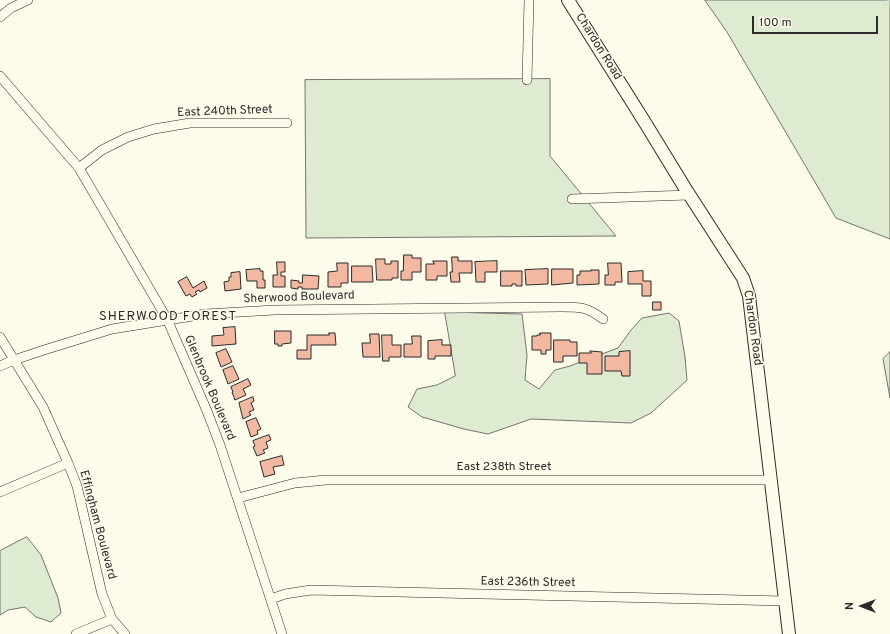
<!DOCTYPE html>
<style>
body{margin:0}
#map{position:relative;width:890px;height:634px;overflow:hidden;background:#fdfbea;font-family:Overpass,sans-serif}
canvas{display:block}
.north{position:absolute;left:842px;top:586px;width:40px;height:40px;-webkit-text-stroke:3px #fdfbea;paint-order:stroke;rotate:270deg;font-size:11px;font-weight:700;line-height:16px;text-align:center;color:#2b2b2b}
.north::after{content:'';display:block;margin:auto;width:14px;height:18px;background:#2b2b2b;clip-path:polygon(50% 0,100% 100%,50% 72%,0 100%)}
.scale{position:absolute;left:752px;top:16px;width:126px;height:18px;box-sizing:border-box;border:2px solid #2b2b2b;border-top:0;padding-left:5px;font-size:12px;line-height:14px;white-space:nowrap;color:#2b2b2b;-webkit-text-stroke:3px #fdfbea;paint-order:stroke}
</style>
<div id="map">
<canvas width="890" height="634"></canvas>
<div class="north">N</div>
<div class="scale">100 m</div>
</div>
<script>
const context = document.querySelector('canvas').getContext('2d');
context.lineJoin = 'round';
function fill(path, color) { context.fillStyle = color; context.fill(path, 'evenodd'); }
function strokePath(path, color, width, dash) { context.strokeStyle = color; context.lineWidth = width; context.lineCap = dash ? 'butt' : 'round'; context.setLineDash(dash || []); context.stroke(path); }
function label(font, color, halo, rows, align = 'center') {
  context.font = font + ' Overpass,sans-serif'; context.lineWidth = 3; context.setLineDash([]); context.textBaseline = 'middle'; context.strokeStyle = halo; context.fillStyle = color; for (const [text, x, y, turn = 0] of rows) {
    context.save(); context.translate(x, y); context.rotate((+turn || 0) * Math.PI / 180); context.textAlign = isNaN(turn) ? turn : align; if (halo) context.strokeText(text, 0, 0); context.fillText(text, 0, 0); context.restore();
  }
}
const green = new Path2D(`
 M705 0H890V239L836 218 727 32Z
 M550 79V156L616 236 306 238 305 80Z
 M445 312 522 314 527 355 525 380 539 389 555 370 570 366 618 348 631 330 642 318 669 313 679 321 685 357 687 380 651 413 631 423 531 419 488 434 464 429 422 417 408 407 417 389 437 385 455 376Z
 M890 352V398L883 359Z
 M27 537 41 555 58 598 61 613 51 622 36 617 25 607 8 610 0 615V551Z`);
fill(green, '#deebd1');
strokePath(green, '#74746e', 1);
strokePath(new Path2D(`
 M888 0 890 1`), '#c7d0d0', 2.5);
const building = new Path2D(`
 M404 255H412V258H421V272H412V280H401V271H403Z
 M452 257H458V261H472V273H459L460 282H451L450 272H452Z
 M376 259H385V264H391V261H398V278H392V280H377Z
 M433 261H447V276H437V280H426V264H434Z
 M497 261V272H485V282H476L475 262Z
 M277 262H285V272H281V276H285V287H273V275H277Z
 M337 263H348V283H341V287H328V272L337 271Z
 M608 263H621L622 282H615V285H605V275H608Z
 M352 266H372L373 282H352Z
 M260 269V271H263V280H265V288H257V281H247L246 270Z
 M548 269V284L526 285 525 270Z
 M552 269H573V283L552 285Z
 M591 270H599V284L577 285V275H580V271H591Z
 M501 271H522V286H516V284H512V286H501Z
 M643 271V281H651V296H642V284H628V272Z
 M240 272 241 289 225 291 224 282 229 281V277H231V273Z
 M303 275 319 276 318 289H302V287H298V289L291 288V280L299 281V283H302Z
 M187 277 193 288 204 281 207 288 200 292 199 290 195 292 197 294 192 297 190 294 186 296 178 282Z
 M653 302H661V310H653Z
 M235 327 236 344 212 346V336L224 335 223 328Z
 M275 331H291V343L282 344V346H278V344H275Z
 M329 333H335L336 345H311V359H297V350H307V335H329Z
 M540 333H551V350H546V354H541V350H532V336H537V335H540Z
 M370 334H379L380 357H363L362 343H370Z
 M382 335H392V345H401V357H389V361H383Z
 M412 336H421V357H404V344H412Z
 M442 340V345H451V356H435V359H428V341Z
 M554 340H570V342H577V356H563V362H554Z
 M226 349 232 362 221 367 216 353Z
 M590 351 602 352V374H587V363H579V353H591Z
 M630 351V376H622L621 371H605V356H619V352Z
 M233 366 239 379 228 384 223 370Z
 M248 379 251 385 243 389 246 395 235 400 232 392H233L231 387Z
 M253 397 254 401 251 403 254 410 249 412 251 415 243 419 239 403Z
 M256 418 261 429 257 431 258 434 251 437 246 422Z
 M269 435 271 440 266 442 268 448 263 450 265 453 257 456 253 447 255 446 253 441Z
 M282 456 284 465 273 467 275 474 264 477 260 462Z`);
fill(building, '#f2b8a0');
strokePath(building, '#2b2b2b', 1);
const minor = new Path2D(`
 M0 17 11 8 28 0
 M0 76 79 168 167 319 207 411 220 445 282 634
 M527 80 529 0
 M79 168 102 150 128 137 154 129 190 123H287
 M572 199 689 195
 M0 337 43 407 68 463 77 486 102 594 112 619 125 634
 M0 366 14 360 44 350 112 329 205 314 275 310 562 307C581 307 587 307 603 319
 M0 492 68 463
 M238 498 295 483 326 480H771
 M271 599 285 594 311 590 785 601
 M76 634 112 619`);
const major = new Path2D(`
 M568 0 644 121 685 188 743 278 749 296 789 634`);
strokePath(minor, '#2b2b2b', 10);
strokePath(major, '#2b2b2b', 14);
strokePath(minor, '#fdfbea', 9);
strokePath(major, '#fdfbea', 12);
label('12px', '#2b2b2b', '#fdfbea', [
 ["Chardon Road",598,47,58],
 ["East 240th Street",225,112,-2],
 ["Sherwood Boulevard",299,298,-2],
 ["Chardon Road",752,328,82],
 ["Glenbrook Boulevard",209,388,67],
 ["East 238th Street",504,468],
 ["Effingham Boulevard",97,525,75],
 ["East 236th Street",528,583,1]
]);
context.letterSpacing = '1px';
label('13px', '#2b2b2b', '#fdfbea', [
 ["SHERWOOD FOREST",168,317]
]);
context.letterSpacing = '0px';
</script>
